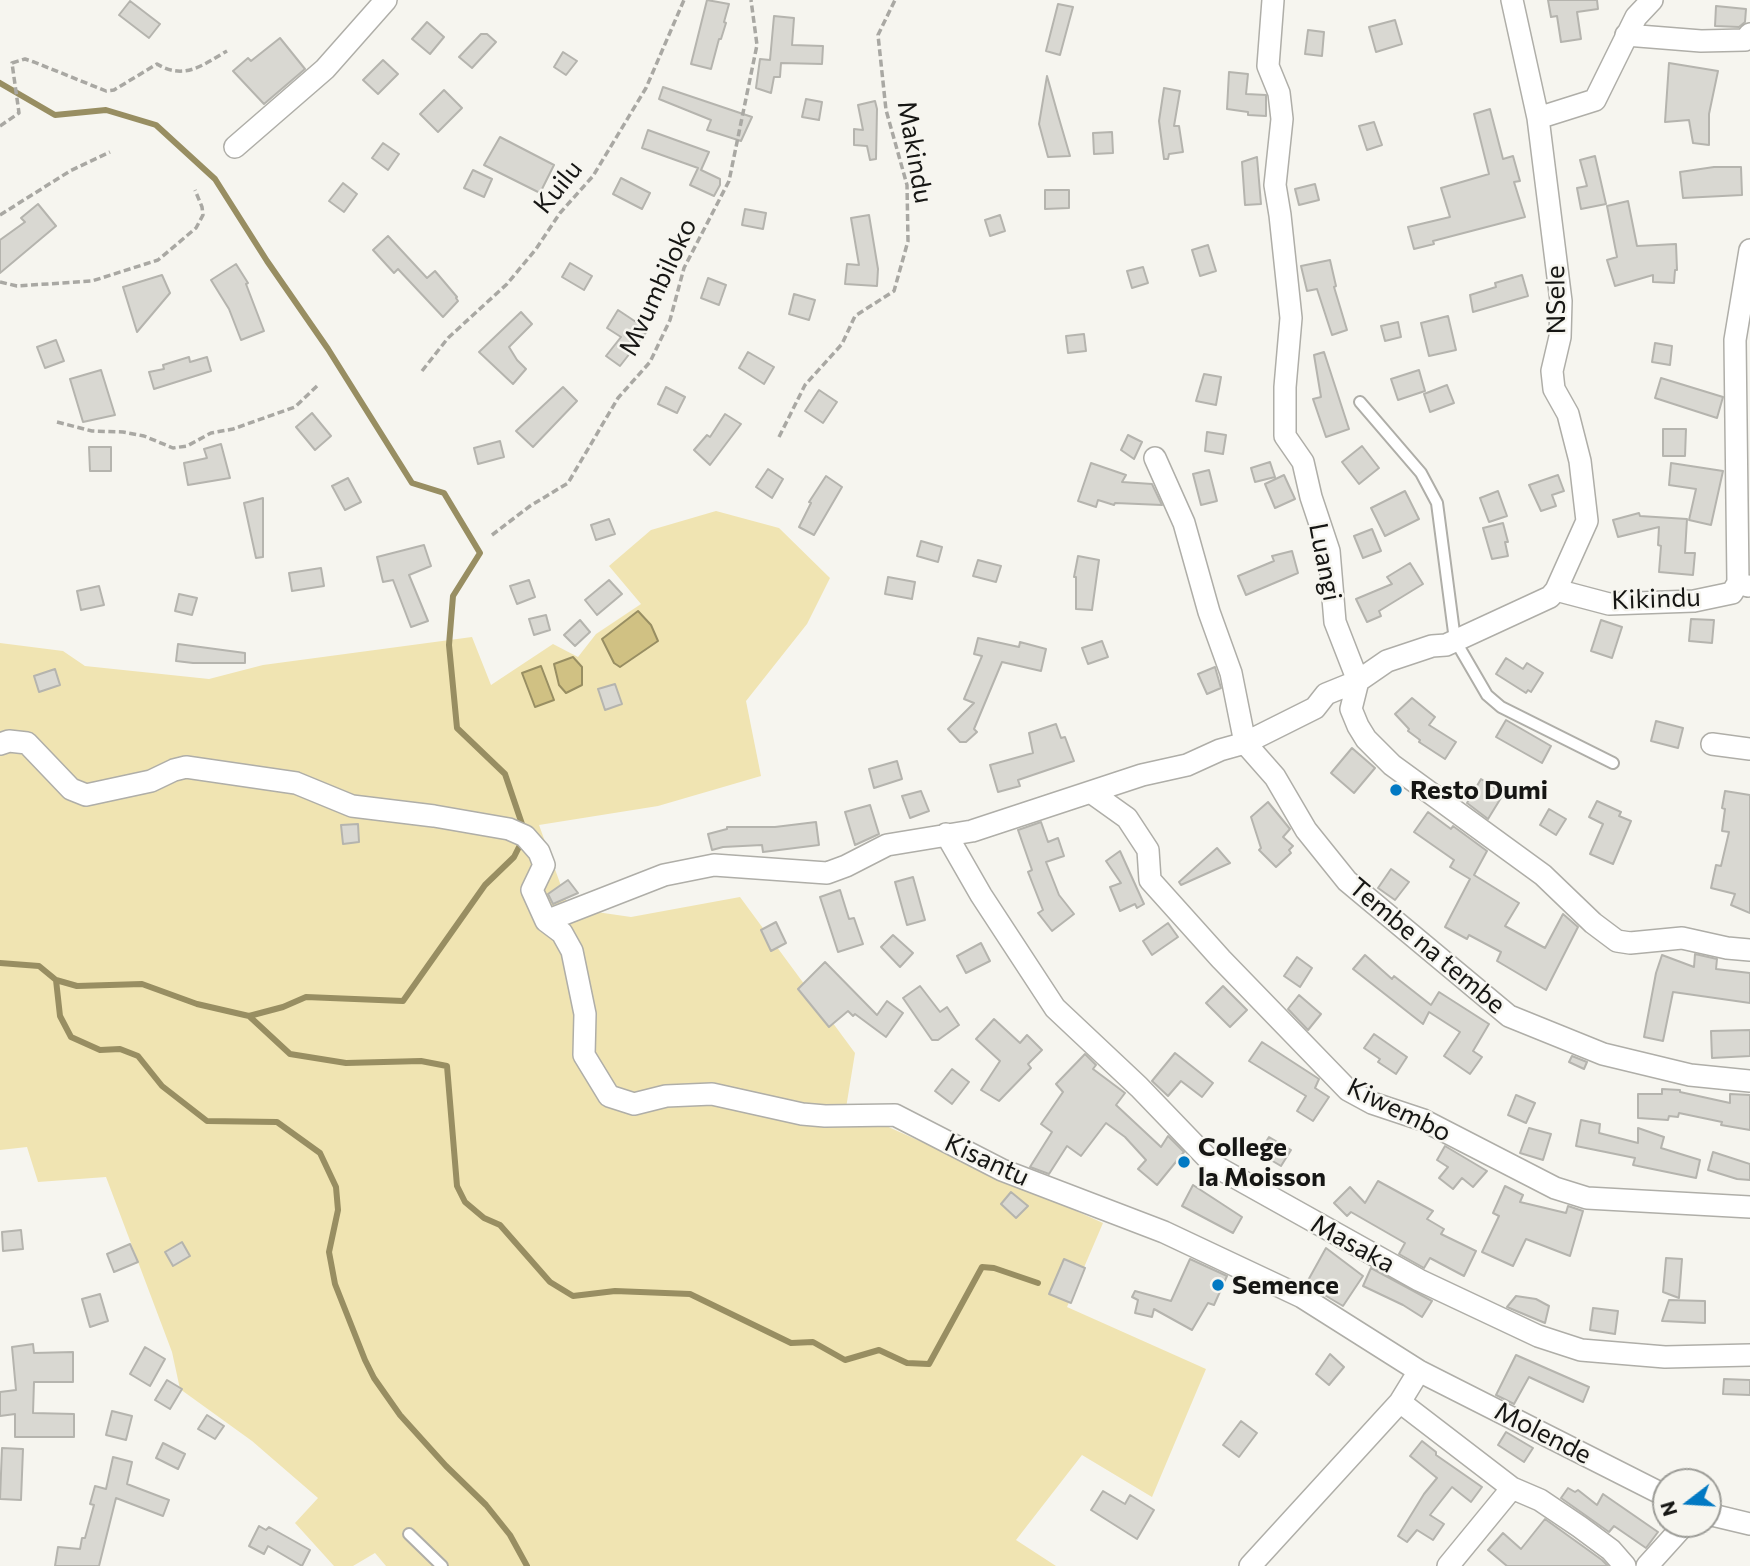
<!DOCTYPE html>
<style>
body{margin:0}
#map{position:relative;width:1750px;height:1566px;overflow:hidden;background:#f6f5ef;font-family:Commissioner,sans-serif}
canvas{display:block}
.north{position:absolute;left:1652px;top:1468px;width:70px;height:70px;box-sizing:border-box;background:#f6f5ef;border:2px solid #9c9c97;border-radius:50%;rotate:253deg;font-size:19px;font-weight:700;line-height:28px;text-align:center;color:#161614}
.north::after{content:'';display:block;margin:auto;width:24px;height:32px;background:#0279c3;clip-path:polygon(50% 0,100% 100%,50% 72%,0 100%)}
</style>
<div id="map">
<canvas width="1750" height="1566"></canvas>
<div class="north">N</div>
</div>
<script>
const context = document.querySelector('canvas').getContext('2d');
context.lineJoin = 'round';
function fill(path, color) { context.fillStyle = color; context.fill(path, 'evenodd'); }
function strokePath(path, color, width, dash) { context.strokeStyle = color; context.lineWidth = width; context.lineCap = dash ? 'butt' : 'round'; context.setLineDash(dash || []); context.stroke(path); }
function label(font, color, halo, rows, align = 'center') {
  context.font = font + ' Commissioner,sans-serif'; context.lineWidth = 5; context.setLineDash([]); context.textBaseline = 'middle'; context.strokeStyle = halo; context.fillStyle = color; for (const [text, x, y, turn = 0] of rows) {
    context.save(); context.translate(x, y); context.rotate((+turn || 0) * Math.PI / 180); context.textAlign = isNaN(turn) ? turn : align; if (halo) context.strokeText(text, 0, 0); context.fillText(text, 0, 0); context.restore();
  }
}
fill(new Path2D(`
 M716 511 779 528 830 578 807 624 746 701 761 776 658 806 539 825 569 908 631 917 740 897 855 1053 846 1108 1103 1223 1067 1307 1206 1369 1152 1497 1082 1455 1016 1540 1056 1566H386L375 1553 353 1566H334L295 1523 318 1498 252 1441 180 1389 172 1352 106 1177 38 1182 27 1147 0 1150V643L63 651 85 666 209 679 263 665 472 637 491 685 553 644 578 657 596 634 641 604 609 566 651 530Z`), '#f0e4b2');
const water = new Path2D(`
 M638 611 651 625 658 641 620 667 614 663 602 639Z
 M573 657 582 667V685L566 693 559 685 554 664Z
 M541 666 554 700 535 707 522 673Z`);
fill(water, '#d0c183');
strokePath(water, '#988e62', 2);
strokePath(new Path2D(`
 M0 83 55 115 106 110 156 125 215 179 267 261 328 349 412 483 444 493 480 553 453 596 449 645 457 728 505 774 524 830
 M0 963 39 966 56 980 60 1016 71 1037 100 1050 120 1049 138 1056 162 1086 207 1121 277 1122 320 1153 336 1187 338 1210 329 1252 335 1284 365 1360 374 1378 400 1415 446 1466 486 1505 510 1535 527 1566
 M56 980 77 986 142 984 197 1004 249 1016 290 1054 346 1063 421 1061 447 1066 457 1186 465 1202 484 1218 500 1225 550 1282 573 1296 615 1291 690 1294 791 1343 813 1342 845 1360 879 1350 907 1363 929 1364 982 1267 994 1268 1038 1283
 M249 1016 283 1007 306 997 403 1001 485 885 514 857 522 841`), '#988e62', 6);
const building = new Path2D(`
 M707 0 729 4 724 22 726 23 721 39H719L711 69 691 64Z
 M1548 0H1597L1598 9 1577 12 1581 39 1561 42 1557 16 1551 17Z
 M130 1 160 24 149 38 119 15Z
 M1058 4 1073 7 1060 55 1046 51Z
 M1716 6 1746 9 1745 22 1739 27 1715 26Z
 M774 16 794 18 792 45 823 46 822 64 781 63 780 77H774L771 93 756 88 760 59 770 60Z
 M1395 20 1402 44 1376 52 1369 27Z
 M427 22 444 37 430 54 412 39Z
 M1308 30 1324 32 1322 56 1305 54Z
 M481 34H487L496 42 472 68 459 57Z
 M280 38 305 69 264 104 233 71 248 58 251 61Z
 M563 52 577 61 566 75 554 67Z
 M383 60 398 74 378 94 363 80Z
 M1669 63 1718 71 1709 114V145L1693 143 1689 120 1665 122Z
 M1229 72 1248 74 1246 94 1266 95V116L1248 115V112L1227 109Z
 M1047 76 1058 115 1070 156 1048 157 1039 124Z
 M663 87 752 117 741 141 707 130 711 120 659 99Z
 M1164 88 1180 91 1174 126H1179L1183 152 1169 154 1168 159H1164L1159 121Z
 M444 90 462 108 438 132 420 114Z
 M806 99 822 102 819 120 802 117Z
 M875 101 877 109 876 159 870 160 867 146 854 145V129L863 130 858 105Z
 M1490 109 1503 159 1513 156 1520 181 1514 182 1525 217 1433 241 1434 244 1414 249 1408 227 1450 217 1441 188 1489 174 1474 114Z
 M1374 122 1382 145 1367 150 1359 126Z
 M648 130 709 152 701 170 720 179V185L714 196 690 185 698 168 642 148Z
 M1112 132 1113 153 1094 154 1093 133Z
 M500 137 554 165 540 193 484 165Z
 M383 143 399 154 388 170 372 158Z
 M1595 156 1606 204 1581 209 1577 188 1587 186 1580 160Z
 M1257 157 1261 204 1245 205 1242 162Z
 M1714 167H1741L1742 195 1683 198 1680 172Z
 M473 170 492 179 484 197 464 188Z
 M621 178 650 193 642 209 613 194Z
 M343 183 357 194 344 212 329 201Z
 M1315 184 1319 200 1299 205 1295 189Z
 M1045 190H1069V208L1045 209Z
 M1628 201 1637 246 1676 244 1677 270H1675L1674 283 1653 282V275L1615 286 1607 260 1617 257 1607 206Z
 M38 204 56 226 0 273V240L25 222 21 218Z
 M745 209 766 213 763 229 742 225Z
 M869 215 878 269 877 286 845 284 847 264 859 265 851 218Z
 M1000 215 1005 231 990 236 985 220Z
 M388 236 427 278 435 271 457 297 456 298 458 301 443 317 398 269 394 273 373 250Z
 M1208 245 1216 271 1200 276 1192 250Z
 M1330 260 1336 286 1334 287 1347 330 1332 335 1317 289 1307 291 1301 266Z
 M570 263 592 276 584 290 562 277Z
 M236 264 248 283 246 284 264 331 241 340 229 309 211 280Z
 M1143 267 1148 283 1132 288 1127 271Z
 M162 275 170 293 137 332 123 287Z
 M1522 275 1528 296 1473 312 1470 295 1496 287 1495 283Z
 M708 278 726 285 719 305 701 298Z
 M794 294 815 300 809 320 789 314Z
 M618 310 648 330 620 366 606 356 621 337 607 328Z
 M521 312 532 324 509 347 517 360 526 369 513 384 479 352Z
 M1448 316 1456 350 1429 356 1421 323Z
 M1398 322 1401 337 1385 341 1381 326Z
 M1084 334 1086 351 1068 353 1066 336Z
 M56 340 64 361 45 368 37 347Z
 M1655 343 1672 346 1670 365 1652 362Z
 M748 352 774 367 764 384 739 368Z
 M1324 352 1349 429 1326 437 1313 399 1321 397 1314 355Z
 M189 357 190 362 207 357 211 371 154 389 149 372 164 369 163 365Z
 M101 370 115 415 83 422 70 379Z
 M1419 370 1425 391 1398 400 1391 379Z
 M1204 374 1221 377 1216 405 1196 401Z
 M1661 378 1723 397 1717 418 1655 398Z
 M1447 385 1454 403 1430 412 1424 394Z
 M563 387 577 401 533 447 516 431Z
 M666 387 685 397 677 413 658 404Z
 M819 390 837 402 823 423 805 411Z
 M312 413 331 436 315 450 296 427Z
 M725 414 741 424 710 465 694 450 707 435 710 437Z
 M1663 429H1686L1685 456H1663Z
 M1207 432 1226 435 1223 454 1205 451Z
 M1128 435 1142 442 1134 459 1121 450Z
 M500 441 504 457 478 464 474 448Z
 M221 444 230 478 188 485 184 463 207 458 204 449Z
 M1362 446 1379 468 1359 484 1342 462Z
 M89 447H111V471H90Z
 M1270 462 1275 477 1255 482 1251 468Z
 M1091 463 1126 475 1122 482 1152 484 1162 505 1115 503 1114 505 1098 500 1096 507 1078 501Z
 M1671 463 1723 471 1711 525 1689 520 1696 489 1669 485Z
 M768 469 783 479 772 498 756 487Z
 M1209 470 1217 501 1201 505 1193 474Z
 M1284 475 1295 499 1275 508 1265 484Z
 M1558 475 1564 491 1552 495 1556 506 1541 511 1529 485Z
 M826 476 842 487 814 535 799 527 811 503 809 502Z
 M348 478 361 502 345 510 332 486Z
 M1405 491 1419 519 1385 536 1371 508Z
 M1498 491 1507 516 1489 522 1480 498Z
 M263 498V557L256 558 244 503Z
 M1639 513 1640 516 1687 519 1685 553H1695L1693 575 1659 572 1661 546 1658 545 1659 527 1618 537 1613 520Z
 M609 519 615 534 596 540 591 525Z
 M1503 523 1508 542H1505L1508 556 1492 559 1483 528Z
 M1372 529 1381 551 1363 558 1354 536Z
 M921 541 942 547 938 562 917 556Z
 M424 545 431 566 409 575 428 621 411 627 393 580 383 582 377 557Z
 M1292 551 1298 573 1246 595 1238 576 1274 561 1272 556Z
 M1078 556 1099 560 1092 610 1076 609V577H1074Z
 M978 560 1001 566 996 582 973 576Z
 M1410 563 1423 584 1379 611 1381 616 1367 622 1356 599 1392 584 1387 577Z
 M321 568 324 586 292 591 289 573Z
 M888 577 915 582 912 599 885 594Z
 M529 580 535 597 517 604 510 586Z
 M609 580 622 594 597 615 585 600Z
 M99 586 104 605 81 610 77 591Z
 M179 594 197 598 192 615 175 611Z
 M546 615 550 630 534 635 529 619Z
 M1691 619 1714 620 1712 643 1689 641Z
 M580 620 590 632 575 646 564 635Z
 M1601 620 1622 627 1612 658 1591 651Z
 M978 638 1019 647 1020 642 1046 649 1041 671 1002 662 974 729 977 732 966 742H960L948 729 974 703 964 699 982 656 974 654Z
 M1102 641 1108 657 1088 664 1082 648Z
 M178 644 245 653V663H193L176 661Z
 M1506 658 1523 669 1527 663 1543 673 1531 692 1528 690 1526 693 1496 674Z
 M1215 667 1221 688 1207 694 1198 674Z
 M55 669 60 685 39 692 34 676Z
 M615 684 622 704 605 710 598 689Z
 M1412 698 1435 717 1429 725 1456 742 1445 759 1419 742 1420 740 1408 731 1409 729 1395 714Z
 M1506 720 1551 746 1542 763 1496 737Z
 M1656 721 1683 728 1678 748 1651 741Z
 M1056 724 1061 738 1065 737 1074 761 1018 780 1020 786 998 792 990 765 1033 753 1029 733Z
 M1352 748 1375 768 1354 793 1331 773Z
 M897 761 902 779 874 788 869 769Z
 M1481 779 1504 793 1488 819 1467 803Z
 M921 791 929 811 910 818 902 796Z
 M1725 791 1750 795V913L1731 905 1735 894 1711 888 1716 865 1721 866 1729 832 1722 831 1725 809 1722 808Z
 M1597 801 1621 812 1619 816 1631 821 1613 864 1590 854 1603 824 1589 817Z
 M1268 802 1290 829 1283 837 1293 846 1289 850 1291 853 1276 867 1259 850 1261 848 1251 817Z
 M870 805 879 834 855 845 845 812Z
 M1549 809 1566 819 1556 835 1540 825Z
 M1428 812 1451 829 1453 826 1487 851 1474 875 1519 903 1505 926 1545 948 1563 914 1578 927 1546 990 1497 961 1501 952 1469 935 1467 939 1445 927 1470 879 1450 867 1454 860 1414 832Z
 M816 822 819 845 763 852 762 845 723 847 712 850 708 834 727 829V827H775Z
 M1041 822 1048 842 1058 838 1064 856 1046 862 1059 895 1074 914 1052 931 1038 913 1043 910 1028 872 1032 870 1018 830Z
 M358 824 359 842 343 844 341 825Z
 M1217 848 1230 863 1181 885 1179 882Z
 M1120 851 1144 904 1137 908 1135 904 1120 911 1110 887 1121 883 1106 861Z
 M1391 869 1409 882 1395 900 1378 888Z
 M913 877 925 920 907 925 895 882Z
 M568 880 578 893 553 904 548 894Z
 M840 890 849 919 854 918 863 944 838 952 820 897Z
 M776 922 786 943 771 951 761 930Z
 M1168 923 1178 937 1152 955 1143 941Z
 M893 935 913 953 900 967 881 947Z
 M981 943 990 961 966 973 957 956Z
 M1695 954 1717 959 1716 969 1750 973V1003L1673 992 1663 1041 1644 1037 1656 973 1662 955 1694 967Z
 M1365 955 1392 979 1394 976 1431 1005 1439 992 1489 1024 1473 1051 1482 1057 1470 1074 1444 1056 1460 1032 1429 1012 1423 1024 1353 969Z
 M1297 957 1312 968 1300 987 1284 976Z
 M825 962 877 1015 887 1001 903 1013 886 1037 855 1014 853 1016 848 1011 829 1027 798 989Z
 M920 986 940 1012 947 1007 959 1025 938 1040H932L903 998Z
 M1223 986 1247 1010 1230 1027 1206 1003Z
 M1299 995 1321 1014 1308 1030 1288 1009Z
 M994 1019 1020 1043 1027 1035 1042 1050 1028 1064 1031 1068 999 1101 981 1090 1000 1061 976 1039Z
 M1750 1030V1056L1712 1058 1711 1031Z
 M1374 1034 1407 1057 1396 1074 1378 1062 1380 1059 1364 1048Z
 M1262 1042 1319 1079 1315 1088 1329 1097 1313 1121 1297 1111 1306 1096 1249 1061Z
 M1175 1053 1213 1083 1202 1097 1181 1081 1168 1096 1152 1081Z
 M1085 1054 1096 1065 1093 1069 1125 1093 1116 1105 1161 1147 1168 1136 1184 1152 1157 1185 1138 1169 1146 1160 1125 1137 1106 1123 1081 1156 1067 1146 1049 1174 1030 1167 1052 1132 1041 1124 1063 1092 1056 1084Z
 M1572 1056 1587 1062 1584 1069 1569 1062Z
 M952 1069 969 1082 952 1104 935 1091Z
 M1662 1089 1680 1090V1092L1730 1103V1094L1750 1095V1130L1721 1125 1722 1122 1679 1113 1678 1117 1669 1116 1668 1120 1638 1118V1094H1662Z
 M1516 1095 1535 1103 1526 1123 1508 1115Z
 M1581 1120 1600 1124 1599 1133 1638 1143V1128L1664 1137 1661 1148 1700 1160 1696 1178 1633 1165 1635 1158 1576 1146Z
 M1529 1128 1551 1134 1543 1160 1520 1153Z
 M1269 1137 1291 1150 1281 1166 1259 1153Z
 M1445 1146 1487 1171 1473 1187 1462 1178 1453 1189 1439 1178 1448 1167 1437 1160Z
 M1713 1152 1750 1164V1180L1737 1179 1708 1170Z
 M1378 1181 1433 1211 1427 1219 1444 1229 1441 1234 1476 1251 1464 1276 1430 1258 1424 1268 1399 1254 1405 1243 1351 1212 1347 1216 1334 1203 1350 1187 1365 1203Z
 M1193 1185 1242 1217 1233 1233 1182 1206Z
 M1505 1186 1523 1195 1520 1202 1566 1213 1568 1206 1583 1211 1570 1256 1526 1239 1513 1266 1482 1252 1499 1216 1493 1213Z
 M1011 1192 1028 1206 1016 1218 1001 1204Z
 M21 1230 23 1249 3 1251 2 1232Z
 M182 1242 190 1256 173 1266 165 1252Z
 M130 1244 138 1262 114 1272 107 1254Z
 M1326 1248 1363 1276 1343 1306 1306 1284Z
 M1666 1258 1682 1259 1679 1298 1663 1292Z
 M1064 1259 1085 1268 1071 1303 1049 1294Z
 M1190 1259 1227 1276 1214 1305 1208 1303 1192 1330 1154 1309 1152 1317 1135 1313 1138 1300 1132 1297 1135 1291 1171 1301Z
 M1371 1268 1432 1301 1422 1317 1403 1305 1363 1286Z
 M100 1294 108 1321 90 1327 82 1299Z
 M1516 1296 1536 1299 1549 1306 1545 1323 1507 1307Z
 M1669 1300 1705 1301V1323L1662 1321Z
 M1593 1308 1618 1311 1615 1334 1590 1330Z
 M33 1344 34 1353 73 1352V1382H34L33 1413 74 1414V1437H15V1414L0 1416V1392L16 1390 12 1347Z
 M145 1347 165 1359 150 1386 130 1374Z
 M1330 1354 1344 1367 1329 1385 1316 1374Z
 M1516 1355 1589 1387 1583 1402 1529 1377 1514 1404 1496 1395Z
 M1724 1379 1750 1380V1395L1723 1394Z
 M167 1380 182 1389 170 1409 155 1400Z
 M112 1411 132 1416 126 1440 106 1435Z
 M207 1415 224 1426 215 1439 198 1429Z
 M1241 1421 1257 1433 1239 1457 1223 1445Z
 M1506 1432 1533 1448 1524 1462 1498 1445Z
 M1422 1441 1436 1452V1455L1482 1487 1471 1502 1452 1487 1430 1515 1444 1524 1433 1540 1417 1530 1407 1542 1398 1536 1424 1494 1437 1478 1410 1456Z
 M163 1443 185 1454 178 1469 156 1458Z
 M2 1448 23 1449 21 1500 0 1499Z
 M113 1457 132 1462 127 1484 169 1500 163 1516 116 1498 99 1566H55L58 1547 80 1549 82 1538H85L94 1505 90 1504 95 1486 106 1489Z
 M1568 1488 1575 1492 1578 1490 1597 1505 1603 1494 1658 1532 1646 1548 1614 1526 1609 1532 1561 1498Z
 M1103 1491 1125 1504 1130 1495 1154 1510 1137 1539 1091 1510Z
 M1545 1519 1602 1560 1608 1566H1507L1488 1550 1503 1533 1521 1549Z
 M259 1526 266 1530 269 1527 310 1550 302 1566 268 1546 264 1554 249 1546Z`);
fill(building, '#d9d8d2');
strokePath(building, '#b5b4ae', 2);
const service = new Path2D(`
 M1360 402 1421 473 1437 503 1455 640 1487 695 1501 707 1613 763
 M409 1534 442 1566`);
const minor = new Path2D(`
 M1273 0 1268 66 1279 93 1282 119 1275 185 1280 215 1291 318 1285 387V436L1303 462 1311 497 1329 551 1335 622 1358 681 1351 709 1358 726 1366 739 1392 765 1543 875 1593 923 1617 941 1630 943 1682 938 1727 948 1750 950
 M1626 35 1701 41 1745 40 1750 34
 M1538 118 1595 100 1636 17 1652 0
 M235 147 325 69 386 0
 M1155 458 1184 523 1209 612 1231 673 1245 743 1275 777 1306 830 1347 881 1509 1016 1603 1054 1690 1075 1750 1081
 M1738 583 1735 340 1750 250
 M1556 590 1609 604 1694 601 1732 593 1738 583 1748 586
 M0 744 9 741 27 743 71 789 86 795 151 781 174 770 186 767 296 783 352 806 434 816 509 829 525 836 539 852 544 865 532 890 546 921 562 933 572 951 585 1014 584 1055 609 1096 634 1104 666 1096 712 1094 802 1114 825 1116 895 1115 1002 1170 1164 1232 1302 1297 1419 1371 1666 1496
 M1712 744 1750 749
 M1092 793 1127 818 1148 850 1150 880 1221 959 1348 1090 1372 1103 1423 1120 1555 1188 1587 1198 1750 1207
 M946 834 981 895 1055 1008 1139 1087 1215 1166 1419 1280 1538 1336 1581 1350 1665 1357 1750 1355
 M546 921 664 875 714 865 827 873 846 866 887 845 972 831 1142 775 1187 765 1220 750 1245 743 1315 708 1326 694 1358 681 1387 661 1432 646 1446 645 1550 597 1556 590 1587 521 1580 461 1568 414 1554 389 1552 371 1560 337 1561 301 1538 118 1512 0
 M1400 1402 1512 1488 1540 1500 1580 1527 1611 1550 1625 1566
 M1708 1514 1750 1524
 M1250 1566 1400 1402 1419 1371
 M1448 1566 1512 1488
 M1647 1566 1685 1524`);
strokePath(service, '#afaea8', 14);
strokePath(minor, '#afaea8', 24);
strokePath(new Path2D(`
 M0 126 19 113 12 63 25 59 34 62 106 91 114 90 157 64C185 81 204 64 227 51
 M0 215 70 171 110 152
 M0 282 17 286 92 281 158 260 196 228 203 215 202 207 195 190
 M422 371 448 338 507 284 536 249 560 213 593 176 646 88 684 0
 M57 422 92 431 123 432 144 436 173 448 187 446 211 433 233 429 295 407 319 384
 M779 437 805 385 842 344 855 316 894 291 908 241 907 185 886 110 878 35 895 0
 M492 535 530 506 568 483 618 398 650 362 670 320 684 268 729 181 757 45 751 0`), '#a9a8a3', 3.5, [7, 3.5]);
strokePath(service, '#fff', 10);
strokePath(minor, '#fff', 21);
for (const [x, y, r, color] of [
 [1396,790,7,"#0279c3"],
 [1184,1162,7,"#0279c3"],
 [1218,1285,7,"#0279c3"]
]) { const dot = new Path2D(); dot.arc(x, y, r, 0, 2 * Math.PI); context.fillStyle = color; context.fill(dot); strokePath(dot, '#f6f5ef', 2.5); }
label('26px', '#161614', '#f6f5ef', [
 ["Makindu",915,152,80],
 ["Kuilu",558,187,-51],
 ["Mvumbiloko",658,287,-65],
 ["NSele",1556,300,-91],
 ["Luangi",1325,562,79],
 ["Kikindu",1656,599,-2],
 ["Tembe na tembe",1427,946,40],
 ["Kiwembo",1399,1110,26],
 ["Kisantu",987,1160,25],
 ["Masaka",1353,1244,29],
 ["Molende",1543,1433,27]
]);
label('bold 26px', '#161614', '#f6f5ef', [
 ["Resto Dumi",1410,790],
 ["College",1198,1147],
 ["la Moisson",1198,1177],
 ["Semence",1232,1285]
], 'left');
</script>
